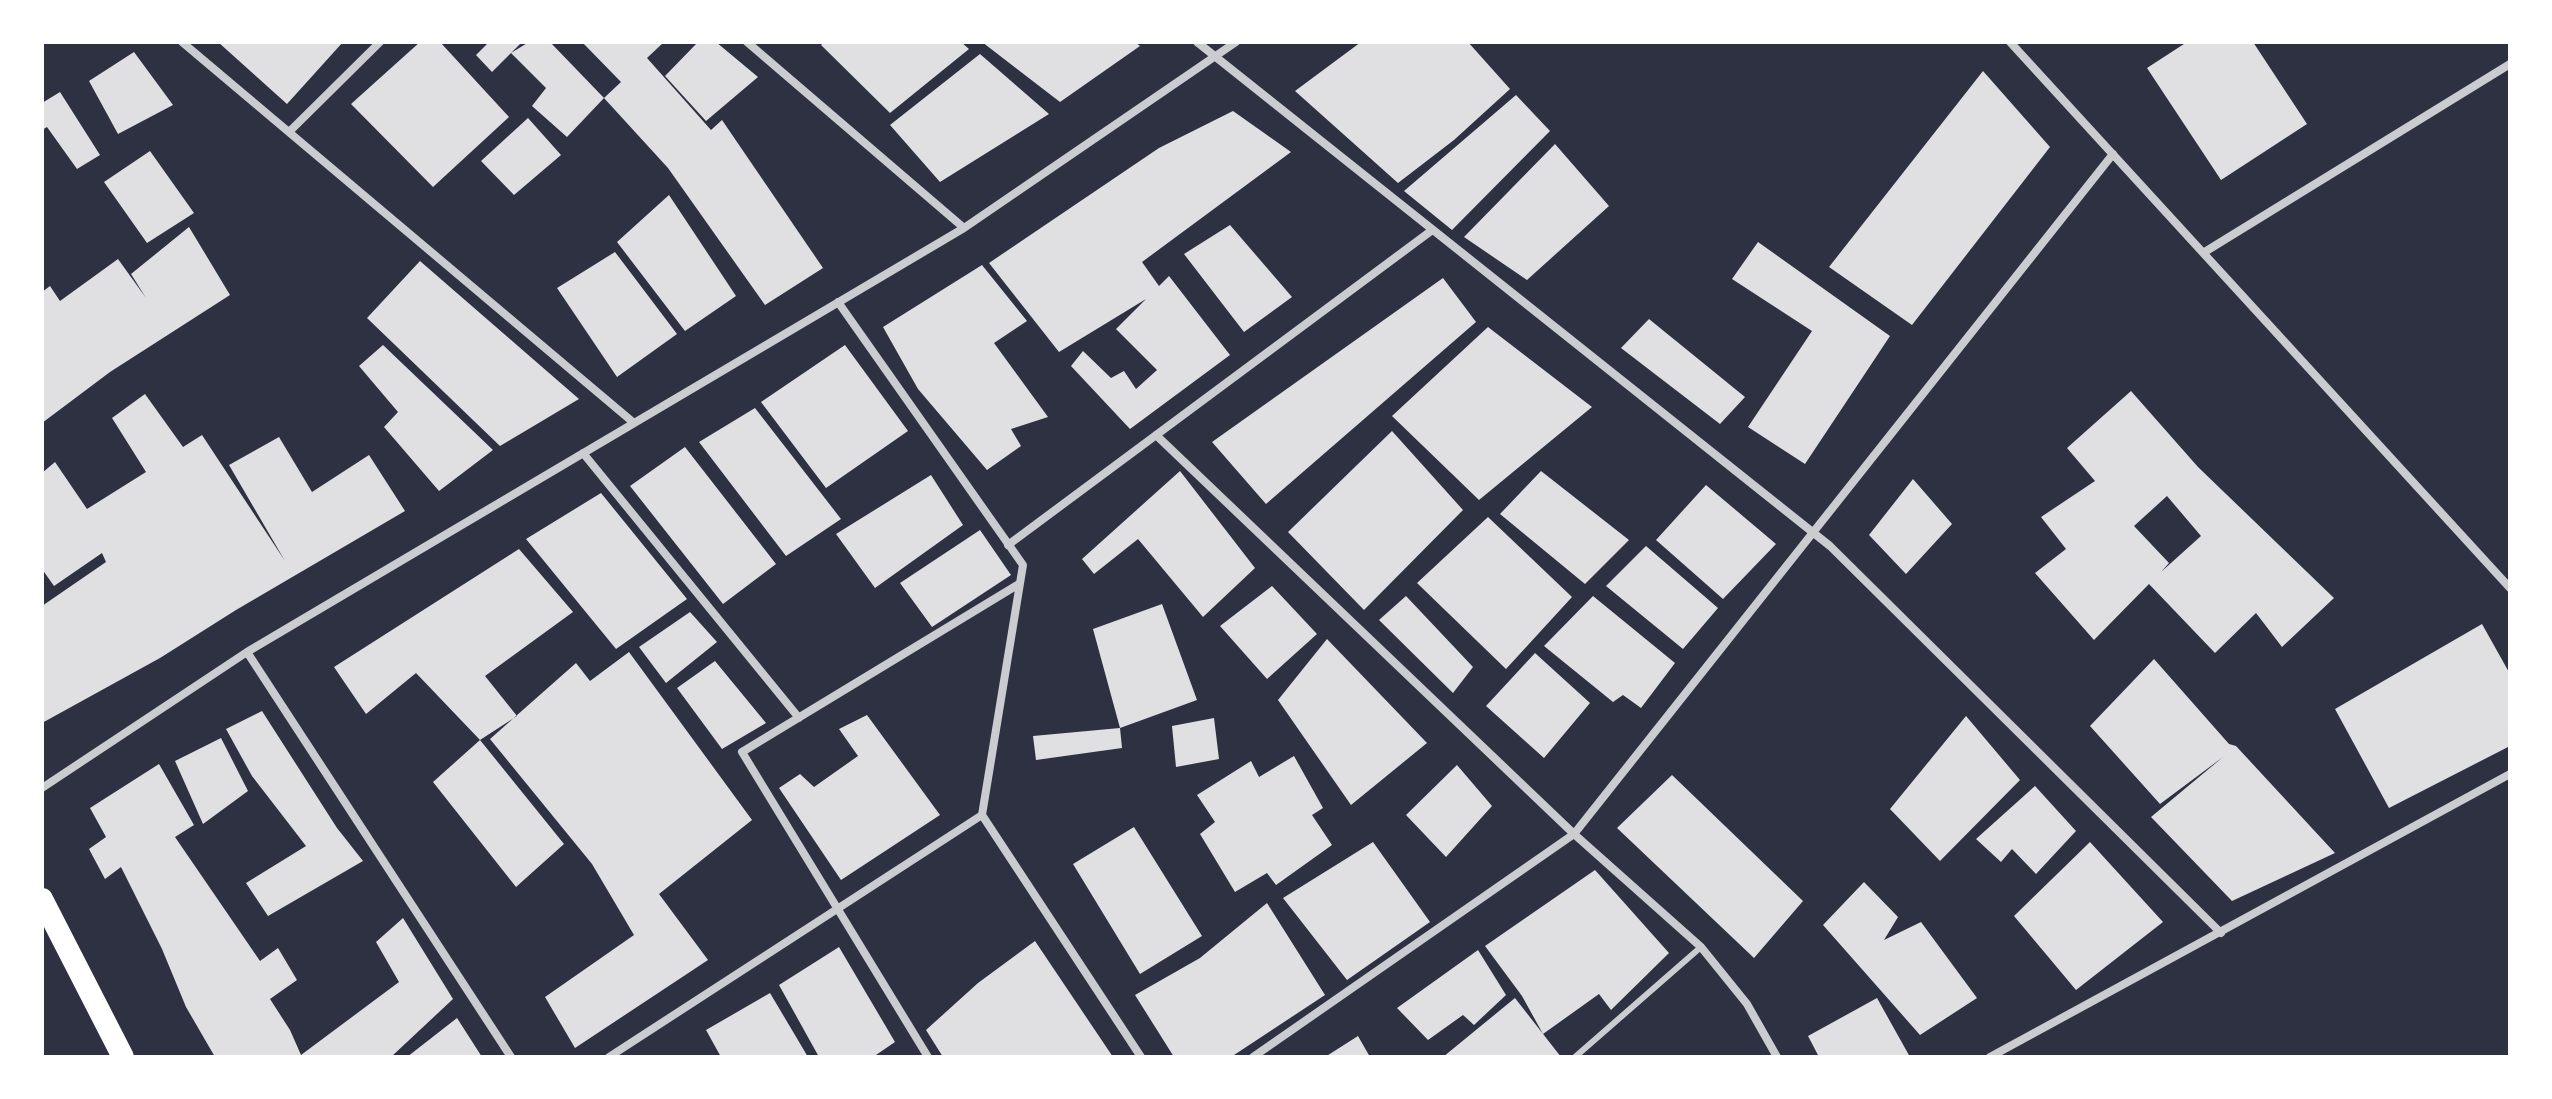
<!DOCTYPE html>
<style>
body{margin:0}
#map{position:relative;width:2552px;height:1099px;overflow:hidden;background:#2d3142;font-family:"Exo 2",sans-serif}
canvas{display:block}
.frame{position:absolute;inset:0;border:44px solid #fff;pointer-events:none}
</style>
<div id="map">
<canvas width="2552" height="1099"></canvas>
<div class="frame"></div>
</div>
<script>
const context = document.querySelector('canvas').getContext('2d');
context.lineJoin = 'round';
function fill(path, color) { context.fillStyle = color; context.fill(path, 'evenodd'); }
function strokePath(path, color, width, dash) { context.strokeStyle = color; context.lineWidth = width; context.lineCap = dash ? 'butt' : 'round'; context.setLineDash(dash || []); context.stroke(path); }
fill(new Path2D(`
 M218 42H343L287 104Z
 M420 42H440L509 117 433 187 351 104Z
 M489 42H522L511 53 529 42H550L604 98 567 137 532 106 546 88 511 53 492 72 476 55Z
 M582 42H664L647 58 711 130 722 120 823 268 765 305 668 168 604 98 621 82Z
 M698 42H716L758 77 706 121 665 76Z
 M824 42H961L969 49 890 113 821 45Z
 M982 42H1135L1140 46 1060 102Z
 M1361 42H1468L1510 89 1454 140 1398 183 1295 91Z
 M2187 42H2253L2307 124 2221 180 2147 68Z
 M134 52 173 105 118 134 89 81Z
 M980 54 1049 114 940 182 890 125Z
 M1983 71 2050 147 1912 325 1829 267Z
 M60 92 100 155 77 169 47 127 42 130V103Z
 M1516 95 1550 131 1452 230 1404 191Z
 M1233 111 1291 152 1142 262 1159 286 1169 276 1230 355 1130 429 1071 366 1083 351 1111 378 1124 371 1136 389 1157 370 1116 329 1146 299 1059 352 989 263 1159 148Z
 M528 118 561 155 514 195 481 161Z
 M1555 144 1609 206 1527 280 1464 237Z
 M150 151 194 213 147 243 104 182Z
 M669 195 736 296 685 331 617 242Z
 M1230 225 1292 297 1244 332 1184 254Z
 M189 227 230 295 110 372 42 423V292L50 286 60 301 118 259 146 298 131 274Z
 M1758 242 1890 336 1805 464 1748 427 1812 331 1732 279Z
 M615 252 677 334 617 377 557 288Z
 M420 261 579 399 500 446 367 318Z
 M982 265 1027 321 994 343 1048 417 1011 429 1021 446 987 470 918 389 883 327Z
 M1443 278 1476 322 1266 504 1212 442Z
 M1649 319 1745 397 1720 424 1621 348Z
 M1488 327 1592 407 1479 500 1392 416Z
 M383 345 493 450 439 491 384 427 398 412 359 366Z
 M845 345 908 431 826 488 761 402Z
 M2131 391 2198 467 2334 598 2282 647 2256 613 2215 653 2149 584 2094 640 2035 573 2066 549 2041 517 2095 481 2067 448ZM2167 496 2201 536 2161 572 2169 563 2134 526Z
 M145 394 183 447 202 435 285 561 229 465 279 437 312 492 369 455 405 511 236 610 160 658 42 723V606L106 562 102 553 54 586 42 569V473L55 462 87 509 146 472 112 418Z
 M755 408 841 519 786 556 699 442Z
 M1392 431 1463 510 1364 610 1288 532Z
 M685 447 776 564 723 604 630 486Z
 M1180 471 1255 568 1203 617 1138 539 1094 574 1082 559Z
 M1541 471 1629 540 1585 584 1500 514Z
 M931 475 963 525 875 588 836 534Z
 M1913 479 1952 524 1906 574 1869 535Z
 M1706 485 1776 544 1723 599 1656 540Z
 M601 493 687 599 616 649 526 539Z
 M1488 517 1572 597 1506 669 1417 583Z
 M980 530 1011 575 932 627 900 583Z
 M1646 546 1718 608 1683 649 1606 586Z
 M519 549 573 612 485 676 517 716 480 740 416 673 366 714 334 667Z
 M1272 586 1317 634 1267 679 1220 626Z
 M1406 596 1473 667 1453 693 1379 620Z
 M1593 596 1675 663 1641 708 1623 695 1613 702 1544 646Z
 M1162 604 1197 700 1120 728 1122 748 1036 760 1033 736 1120 728 1093 629Z
 M690 612 717 642 666 683 639 647Z
 M2482 624 2510 674V746L2389 808 2335 709Z
 M1327 639 1427 743 1351 805 1278 700Z
 M629 652 752 820 659 894 708 960 575 1048 545 997 634 935 592 864 490 739 576 663 590 681Z
 M1535 653 1590 703 1544 758 1486 706Z
 M2154 659 2229 744 2236 746 2335 853 2232 901 2151 817 2223 757 2160 804 2090 726Z
 M715 661 766 723 722 749 677 688Z
 M262 711 337 828 363 861 268 916 246 883 306 846 252 776 226 729Z
 M867 715 940 815 841 880 779 788 800 774 814 787 858 756 839 729Z
 M1966 716 2020 780 1940 861 1890 809Z
 M1214 718 1219 759 1176 767 1172 726Z
 M221 738 248 791 203 824 175 761Z
 M480 740 564 844 516 887 433 782Z
 M1294 756 1323 808 1312 815 1332 845 1276 885 1267 873 1235 892 1200 834 1215 822 1197 795 1251 761 1259 777Z
 M159 764 194 825 175 837 260 961 278 948 297 980 270 999 290 1030 301 1055 399 982 376 942 403 918 453 999 391 1057H215L186 1007 162 949 121 867 105 879 89 849 106 837 90 808Z
 M1457 765 1492 806 1446 857 1406 815Z
 M1672 775 1803 901 1754 958 1617 828Z
 M2035 786 2076 831 2036 874 2012 849 2001 862 1976 839Z
 M1134 827 1202 936 1140 974 1073 864Z
 M1373 842 1430 922 1347 980 1283 898Z
 M2090 842 2163 922 2076 990 2014 916Z
 M1595 870 1669 953 1611 1010 1599 994 1543 1034 1522 996 1485 946Z
 M1864 882 1898 917 1884 940 1921 922 1977 998 1920 1035 1823 925Z
 M1267 903 1325 995 1231 1057H1174L1135 995 1200 958Z
 M1035 941 1113 1057H943L926 1030 978 983Z
 M839 947 895 1042 873 1057H819L779 985Z
 M1478 950 1506 995 1474 1025 1463 1015 1428 1040 1397 1008Z
 M770 993 808 1057H721L706 1030Z
 M1515 998 1561 1057H1443Z
 M1877 998 1910 1057H1819L1808 1036Z
 M457 1018 482 1057H407Z
 M1358 1036 1370 1057H1325Z`), '#e0e0e3');
strokePath(new Path2D(`
 M1575 1057 1701 947`), '#caccd0', 6);
strokePath(new Path2D(`
 M182 42 634 423
 M747 42 964 228
 M1197 42 1830 546 2221 933
 M2010 42 2510 588
 M289 132 380 42
 M2203 253 2510 64
 M838 302 1023 565 982 815 1141 1057
 M1156 435 1574 834 1701 947 1747 1004 1777 1057
 M583 453 799 718
 M1008 545 1431 231
 M247 652 511 1057
 M42 788 247 652 964 228 1236 42
 M609 1057 982 815
 M928 1057 742 752 1019 584
 M1253 1057 1574 834 2113 154
 M1990 1057 2510 774`), '#caccd0', 8);
strokePath(new Path2D(`
 M42 899 123 1057`), '#fff', 22);
</script>
